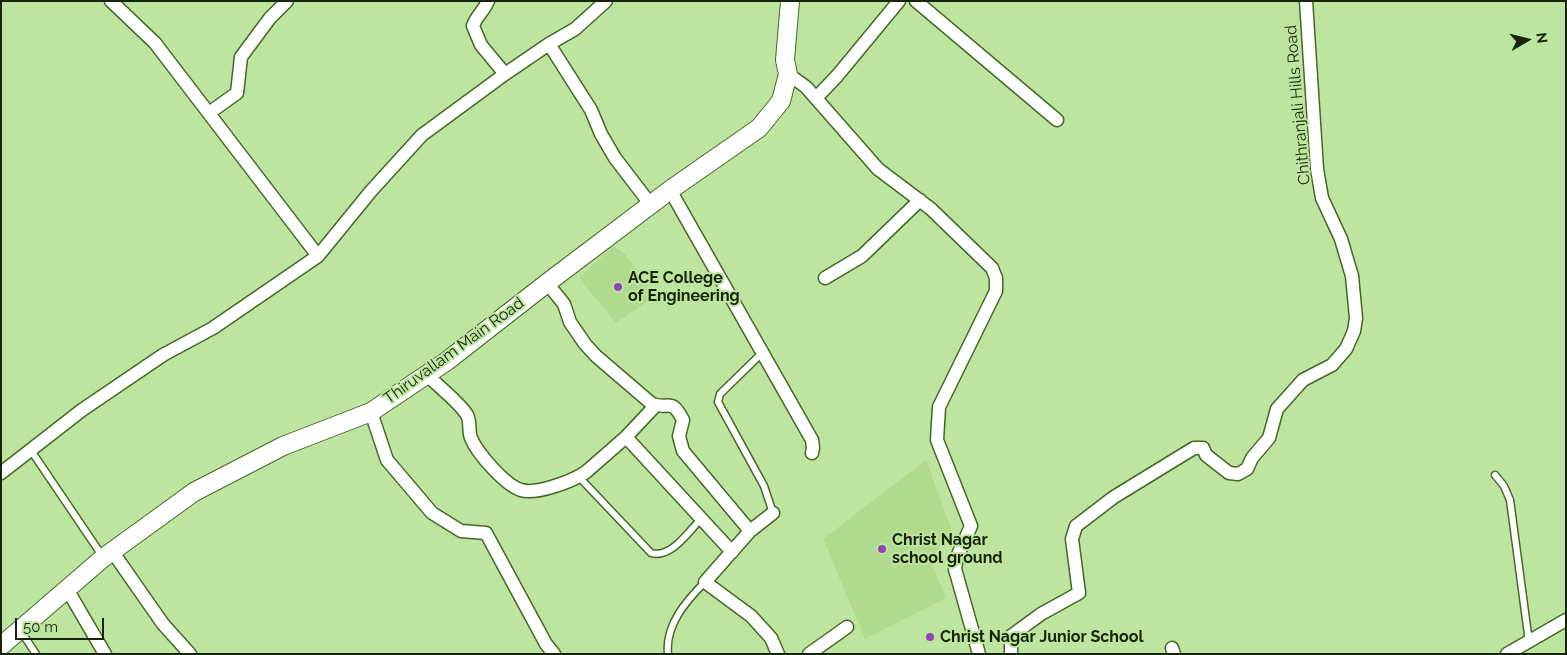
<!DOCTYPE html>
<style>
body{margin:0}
#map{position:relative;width:1567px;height:655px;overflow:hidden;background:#bde59f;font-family:Raleway,sans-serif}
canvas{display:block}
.frame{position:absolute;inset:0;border:2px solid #162409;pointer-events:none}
.north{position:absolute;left:1502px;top:15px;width:50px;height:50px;-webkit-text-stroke:4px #bde59f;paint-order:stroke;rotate:82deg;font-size:14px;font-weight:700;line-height:20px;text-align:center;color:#162409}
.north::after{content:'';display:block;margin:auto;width:18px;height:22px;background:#162409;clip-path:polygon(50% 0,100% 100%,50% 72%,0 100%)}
.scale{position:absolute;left:15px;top:618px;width:89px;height:22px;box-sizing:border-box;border:2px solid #162409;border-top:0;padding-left:6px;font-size:15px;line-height:18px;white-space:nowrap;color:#162409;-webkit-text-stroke:4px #bde59f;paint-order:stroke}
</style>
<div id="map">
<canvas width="1567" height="655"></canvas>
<div class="frame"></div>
<div class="north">N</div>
<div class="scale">50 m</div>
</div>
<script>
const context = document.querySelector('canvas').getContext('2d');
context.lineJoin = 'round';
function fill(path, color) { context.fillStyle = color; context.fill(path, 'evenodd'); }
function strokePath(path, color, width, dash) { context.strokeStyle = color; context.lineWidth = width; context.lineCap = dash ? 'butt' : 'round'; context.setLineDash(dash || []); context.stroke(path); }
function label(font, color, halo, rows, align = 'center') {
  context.font = font + ' Raleway,sans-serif'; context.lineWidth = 4; context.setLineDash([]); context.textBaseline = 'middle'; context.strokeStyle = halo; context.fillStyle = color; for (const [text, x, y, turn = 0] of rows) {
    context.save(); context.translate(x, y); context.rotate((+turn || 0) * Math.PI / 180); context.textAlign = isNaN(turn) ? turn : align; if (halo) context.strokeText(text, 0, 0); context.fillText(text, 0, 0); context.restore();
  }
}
fill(new Path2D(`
 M613 246 625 254 656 296 616 323 579 278Z
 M926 460 952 531 930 559 946 598 865 639 823 539Z`), '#b0db8f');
const service = new Path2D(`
 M763 352 720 394 718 402 764 486 773 513
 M30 449 103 557
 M1495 475 1504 486 1510 500 1529 642
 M579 477 651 553C671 559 689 531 701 519
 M20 630 36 654
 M668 654C665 625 686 601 705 582`);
const minor = new Path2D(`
 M111 1 155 43 318 256
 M488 1C484 11 476 16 473 26L481 45 505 74
 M916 1 1057 120
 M549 44 591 110 601 134 615 158 651 205
 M788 74 806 87 878 169 931 209 992 268 996 278V291L939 407 937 440 971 526 957 557 955 569 979 654
 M816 98 837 76 899 1
 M209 113 237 93 241 57 270 18 287 1
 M670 190 812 440 813 448 812 453
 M825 278 862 256 920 200
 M547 283 564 304 570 322 585 344 596 356 652 404C670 410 671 397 683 420L679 436 683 451 750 531
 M426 374C437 385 460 403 467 415 471 422 468 431 471 438 477 453 505 485 521 490 536 495 573 481 586 472L626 437 656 405
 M371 412 387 460 432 513 461 531 486 533 546 644 554 654
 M626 437 732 552
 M1 473 82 410 163 355 213 328 318 256 371 191 422 135 505 74 549 44 575 29 606 1
 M773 513 750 531 705 582 751 616 771 638 778 654
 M112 551 163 624 190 654
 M67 589 105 654
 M1172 648 1174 654
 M809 654 847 627
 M1011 654V636L1041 614 1079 593 1072 539 1076 526 1114 497 1194 448H1203L1206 455 1229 473 1238 474 1247 469 1252 458 1269 438 1277 409 1303 380 1332 365 1346 349 1354 331 1356 318 1352 276 1341 239 1322 198 1317 169 1306 1
 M1507 654 1566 620`);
const secondary = new Path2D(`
 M1 646 103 558 194 492 283 446 371 412 447 361 547 283 670 190 759 128 781 101 788 74 785 60 790 1`);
strokePath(service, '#466827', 9);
strokePath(minor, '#466827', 15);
strokePath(secondary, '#466827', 20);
strokePath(service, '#fff', 6);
strokePath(minor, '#fff', 12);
strokePath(secondary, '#fff', 18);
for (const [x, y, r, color] of [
 [618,287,5,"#9045b7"],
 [882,549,5,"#9045b7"],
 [930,637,5,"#9045b7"]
]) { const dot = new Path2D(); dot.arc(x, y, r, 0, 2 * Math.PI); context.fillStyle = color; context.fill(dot); strokePath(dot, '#bde59f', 2); }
label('16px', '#162409', '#bde59f', [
 ["Chithranjali Hills Road",1298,105,-95],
 ["Thiruvallam Main Road",454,351,-36]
]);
label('bold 16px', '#162409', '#bde59f', [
 ["ACE College",628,278],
 ["of Engineering",628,296],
 ["Christ Nagar",892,540],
 ["school ground",892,558],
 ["Christ Nagar Junior School",940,637]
], 'left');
</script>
